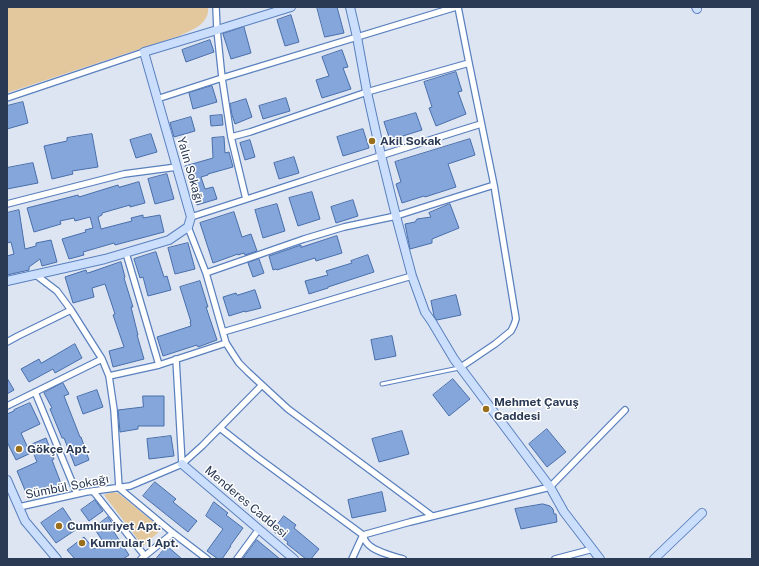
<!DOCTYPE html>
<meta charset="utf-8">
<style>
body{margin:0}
#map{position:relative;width:759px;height:566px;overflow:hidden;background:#dde5f3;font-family:"Public Sans",sans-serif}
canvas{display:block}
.frame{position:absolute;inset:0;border:8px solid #2a3a55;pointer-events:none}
</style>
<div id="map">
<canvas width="759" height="566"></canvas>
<div class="frame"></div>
</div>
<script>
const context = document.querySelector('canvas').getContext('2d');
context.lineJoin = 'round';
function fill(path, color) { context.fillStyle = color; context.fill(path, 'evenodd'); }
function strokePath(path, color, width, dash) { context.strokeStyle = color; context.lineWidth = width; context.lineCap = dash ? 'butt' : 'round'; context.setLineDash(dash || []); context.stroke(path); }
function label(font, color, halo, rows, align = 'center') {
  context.font = font + ' "Public Sans",sans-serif'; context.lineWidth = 3; context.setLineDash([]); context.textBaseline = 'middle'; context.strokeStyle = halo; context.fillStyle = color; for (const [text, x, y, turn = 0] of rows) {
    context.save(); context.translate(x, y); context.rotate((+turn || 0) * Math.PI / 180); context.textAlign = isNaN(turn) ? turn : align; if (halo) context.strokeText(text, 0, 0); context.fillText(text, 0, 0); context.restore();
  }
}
fill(new Path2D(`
 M7 7H208C210 24 192 30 179 36L7 93Z
 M112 492 118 493 162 529 143 546 104 495Z`), '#e3c89e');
const building = new Path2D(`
 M317 7H337L344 33 325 37Z
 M291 15 299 42 285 46 277 20Z
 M244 27 251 53 231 59 223 34Z
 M210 40 214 52 186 62 182 50Z
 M342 50 348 67 343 68 351 89 322 98 316 80 329 76 322 57Z
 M456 72 462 91 458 92 466 114 436 126 429 108 432 107 424 82Z
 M212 86 217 102 193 109 189 93Z
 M286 98 290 111 263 119 259 106Z
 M246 99 252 117 235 124 232 115 230 104Z
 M23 102 28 123 7 129V106Z
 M416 113 422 130 390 140 384 122Z
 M222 115 223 125 211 126 210 116Z
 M191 117 195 131 174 137 170 123Z
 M363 129 369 148 343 156 337 137Z
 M92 134 98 167 72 171 73 174 52 179 44 146 67 141V138Z
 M151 134 157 152 136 158 130 140Z
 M224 137 225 153 229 152 233 167 208 174V175L201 177 205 189 213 187 217 199 197 205 185 166 213 158 212 138Z
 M470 139 475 155 448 164 456 187 425 197 424 196 402 203 396 184 401 182 395 162Z
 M250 140 255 157 245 160 240 143Z
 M294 157 299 173 279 179 274 163Z
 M33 163 38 183 7 189V168Z
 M167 174 174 199 155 204 148 179Z
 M139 182 145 203 130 207V205L102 213V215L98 217 101 229 132 221 131 218 143 215V218L160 215 164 232 115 245 114 243 83 252 84 255 69 259 62 239 86 232 85 230 93 228 90 217 75 221 74 218 60 221 61 224 34 232 27 208 78 195 79 197 118 185 119 187Z
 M312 192 320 219 298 226 289 198Z
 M353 200 358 216 336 223 331 207Z
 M277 204 285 231 263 238 255 210Z
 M450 204 459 228 432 239V243L410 249 405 224 415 222 417 219 431 217 429 213Z
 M19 210 25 249 36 246V243L51 240 57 262 42 266 40 259 29 267V270L7 275V256L14 254 11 242 7 243V213Z
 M234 212 242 237 251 234 257 251 245 255 244 253 238 255V254L213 263 200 223Z
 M337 236 342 253 316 261 315 258 277 270 276 269 273 270 269 256 301 245V247Z
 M188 243 195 269 175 274 168 248Z
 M156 252 164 277 167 276 171 290 148 296 143 277 140 278 134 259Z
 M368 255 374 272 328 287V288L309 294 305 281 328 275 326 271 352 263 351 261Z
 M259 259 264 273 253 277 248 263Z
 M121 262 125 277 124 278 133 307H131L138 335H137L144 359 113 367 109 351 124 347 113 315 115 314 105 284 92 288 94 297 73 303 65 277 86 270 87 273Z
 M200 281 208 307H206L217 340 198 347 197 345 163 356 157 337 191 326 190 322H191L180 287Z
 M255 290 261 308 245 312V311L229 316 223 297 236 293 237 295Z
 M456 295 461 315 437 320 434 316 431 301Z
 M392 336 396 356 375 360 371 340Z
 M75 344 82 358 55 373 53 369 29 382 21 369 39 359 41 363Z
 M7 378 14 390 7 394Z
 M453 379 470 399 449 416 433 395Z
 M63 383 69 394 64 396 80 437H81L89 460 75 466 64 438H62L50 409 52 408 44 393Z
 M97 390 103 407 83 414 77 397Z
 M143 396H164V426H138V429L120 432 118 410 143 407Z
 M30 403 40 424 21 433 27 446 46 438 54 459 52 460 62 486 47 492 45 487 27 495 17 471 37 462 33 452 16 460 7 442V414L14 411V410Z
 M547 429 566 452 547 467 529 444Z
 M402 431 409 454 379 462 372 439Z
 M171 436 174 456 149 459 147 439Z
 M155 482 176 499 173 502 197 521 188 532 143 496Z
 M382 492 386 511 352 518 348 500Z
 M95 500 103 511 89 521 81 510Z
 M214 502 228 513 226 515 243 528 230 546H231L222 559H218L207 551 223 529 206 516Z
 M543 504 550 506 553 509 554 514H556L557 522 521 529 515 509Z
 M63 508 77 529 56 543 41 523Z
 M284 516 296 525 294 528 319 549 311 559H306L287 544 288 542 273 531Z
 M108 517 115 527 112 529 129 555 123 559H75L67 550 84 537 94 549 104 543 94 528Z
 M257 540 280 559H243Z
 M167 546 182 559H156Z`);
fill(building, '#85a6db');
strokePath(building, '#486eaa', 1);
const lane = new Path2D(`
 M382 384 459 368`);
const street = new Path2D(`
 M216 7 217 30 222 78 231 137 246 199
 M458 7 469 63 494 185 516 319 514 325 511 331 495 344 461 367
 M7 98 144 52
 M157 99 222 78 456 7
 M231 137 250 132 367 92 469 63
 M7 204 124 174 177 167
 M191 217C288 186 384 154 481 124
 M188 227 206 273 226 343 233 354 239 363 248 372 288 409 432 516
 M126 253 159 365
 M206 273 304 239 344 227 396 216 494 185
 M36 275 57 291 71 310 102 359 109 376 114 410 119 488 173 533 207 559
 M223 332C286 314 349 294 412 276
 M7 342 18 336 71 310
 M109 376 159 365 226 343
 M35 392 77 494
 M7 406 102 359
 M220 428 257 457 363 535C364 538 365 541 367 543 374 552 393 556 403 559
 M182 464 202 446 262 385
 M93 491 145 556
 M19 507 86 492 130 486 182 464 176 359
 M141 559 173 533
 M237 559 259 529
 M352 559 363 535 410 522 550 487 625 410
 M555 559 593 549`);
const secondary = new Path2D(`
 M350 7 357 37 367 92 381 155 396 216 412 276 425 312 432 322 454 359 550 487 564 512 600 559
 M696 7 697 9
 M7 281 105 259 169 240 188 227 191 217 144 52 217 30 291 7
 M182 464 294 559
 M7 480 25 521 57 559
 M654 559 702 513`);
strokePath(lane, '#5a80be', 5);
strokePath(street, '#5a80be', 8);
strokePath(secondary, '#5a80be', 10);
strokePath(lane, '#fff', 3);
strokePath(street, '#fff', 5.5);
strokePath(secondary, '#cbdffd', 8);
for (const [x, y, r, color] of [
 [372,141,4,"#996f1d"],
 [486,409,4,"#996f1d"],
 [19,449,4,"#996f1d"],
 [59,526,4,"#996f1d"],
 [82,543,4,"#996f1d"]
]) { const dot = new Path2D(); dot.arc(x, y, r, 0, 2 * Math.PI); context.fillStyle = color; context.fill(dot); strokePath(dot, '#fff', 1.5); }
label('bold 12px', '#2a3a55', '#fff', [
 ["Akil Sokak",380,141],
 ["Mehmet Çavuş",494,402],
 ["Caddesi",494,416],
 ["Gökçe Apt.",27,449],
 ["Cumhuriyet Apt.",67,526],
 ["Kumrular 1 Apt.",90,543]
], 'left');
label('12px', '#2a3a55', '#fff', [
 ["Yalın Sokağı",190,170,74],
 ["Sümbül Sokağı",67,487,-11],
 ["Menderes Caddesi",246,502,40]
]);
</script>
